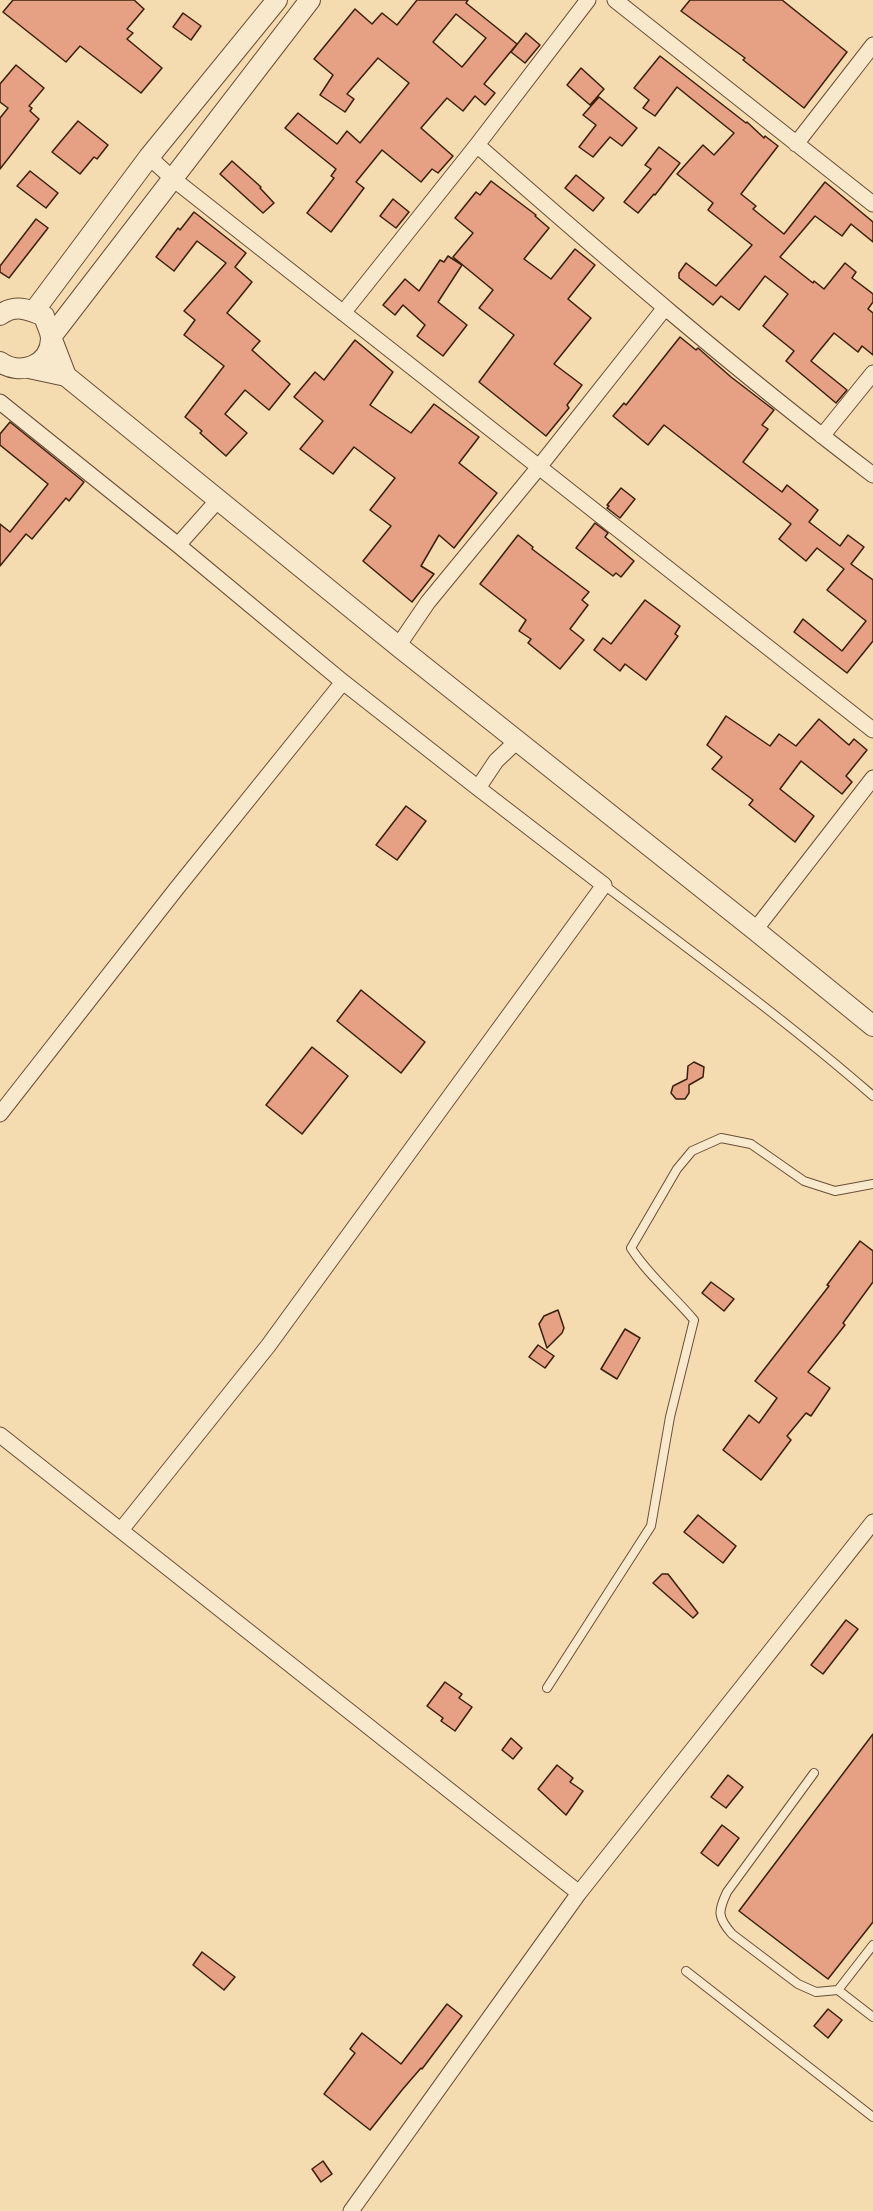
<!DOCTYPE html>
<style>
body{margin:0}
canvas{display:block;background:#f5dcb0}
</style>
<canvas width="873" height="2211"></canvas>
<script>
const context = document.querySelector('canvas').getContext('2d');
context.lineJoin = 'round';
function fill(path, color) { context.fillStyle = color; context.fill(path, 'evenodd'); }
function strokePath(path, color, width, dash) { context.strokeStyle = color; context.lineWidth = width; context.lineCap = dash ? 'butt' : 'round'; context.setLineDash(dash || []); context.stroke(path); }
const building = new Path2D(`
 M13 0H134L144 9 127 29 133 33 127 39 162 68 141 93 80 46 66 62 3 12Z
 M417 0H468L466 3 517 44 484 84 495 93 485 105 475 96 463 111 447 98 421 128 453 156 438 173 432 169 421 182 382 150 356 182 364 188 331 232 307 213 334 178 331 176 336 169 285 128 298 113 337 144 347 131 360 143 409 83 378 58 347 94 354 99 345 112 320 95 333 75 314 59 355 9 372 24 382 13 397 25ZM456 14 486 38 462 67 433 42Z
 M690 0H782L847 52 804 108 743 60 745 58 681 11Z
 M183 13 201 26 191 40 173 27Z
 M526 33 540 45 525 63 511 52Z
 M660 56 746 123 747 122 764 138 765 136 778 146 741 194 756 206 753 209 784 234 825 182 873 222V242L851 224 842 236 815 216 780 257 813 283 814 281 824 289 845 263 856 272 852 278 873 294V302L868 309 873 313V355L862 346 858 352 834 333 811 361 847 390 836 403 786 361 794 351 763 326 788 294 765 276 739 310 721 296 713 305 679 278V273L686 263 716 286 752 245 708 210 713 203 677 174 703 145 714 155 734 133 677 87 655 116 643 108 649 100 634 88Z
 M16 65 44 88 29 106 32 108 30 111 39 119 0 169V118L8 108 0 102V84Z
 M581 68 604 89 590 105 567 85Z
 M599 97 637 128 622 146 610 137 593 157 579 147 596 125 583 115Z
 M78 121 108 145 97 159 94 157 80 174 52 152Z
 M659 147 680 163 655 195 654 194 638 213 624 202 651 169 645 165Z
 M232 161 261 187 260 188 274 203 263 213 220 174Z
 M30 171 58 193 46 208 17 186Z
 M576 175 604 198 593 211 565 188Z
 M491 181 536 215 535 216 549 228 524 259 551 279 575 249 595 265 568 299 591 318 554 364 582 385 567 405 569 408 546 436 479 382 514 335 479 308 493 290 453 257 473 233 455 218 476 192 480 195Z
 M393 199 409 212 396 228 380 216Z
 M194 212 246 253 235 267 252 282 227 313 260 341 252 350 290 384 269 410 245 390 225 414 247 433 226 456 200 433 202 431 185 417 224 366 184 335 195 320 184 311 226 263 197 241 174 271 156 257 178 228 180 230Z
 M36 219 48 228 9 278 0 272V266Z
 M448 256 462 265 438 302 467 325 443 356 417 336 425 325 403 305 395 315 383 305 405 279 419 291 440 260 444 262Z
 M680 337 696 350 698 348 731 377 774 410 762 425 768 429 743 462 782 492 787 485 818 510 809 522 840 546 848 535 864 547 851 564 873 580V641L847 673 794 632 803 619 842 651 866 621 827 590 844 569 817 548 806 561 779 539 791 524 664 425 648 445 613 416 624 403 626 405Z
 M355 340 393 372 370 405 411 433 434 404 479 437 459 463 497 493 454 548 439 535 421 566 434 574 412 602 363 561 391 526 370 510 395 478 354 447 333 474 300 449 323 421 294 397 315 372 324 380Z
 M10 422 84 482 69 501 66 498 32 539 26 534 0 566V524L10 532 48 484 0 445V434Z
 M621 488 635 499 620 518 607 508 609 506 607 505Z
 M595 523 608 533 605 537 634 561 621 577 616 573 613 576 576 548Z
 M518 535 533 547 532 549 589 592 582 600 588 605 570 629 584 640 560 669 528 643 531 639 519 631 526 620 480 584Z
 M645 600 680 626 675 634 678 636 646 680 625 664 620 671 594 650 603 638 611 644Z
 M726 716 770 746 779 734 796 746 819 719 849 745 854 739 867 750 846 776 852 782 842 794 801 761 780 789 814 816 795 842 749 805 753 800 712 769 722 757 707 745Z
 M406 806 426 821 397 860 376 845Z
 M361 990 425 1042 401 1073 337 1021Z
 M312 1047 348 1076 302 1134 266 1105Z
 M694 1062 704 1067 703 1077 689 1085V1093L685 1099H676L671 1093 673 1086 687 1079 688 1066Z
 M860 1241 873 1251V1282L843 1323 845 1325 808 1372 830 1388 811 1416 806 1413 787 1436 791 1440 761 1480 723 1450 749 1415 759 1423 777 1398 755 1381 829 1286 827 1285Z
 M711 1282 734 1299 724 1311 702 1293Z
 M558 1310 564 1328 562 1333 547 1348 539 1324 544 1316Z
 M625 1329 640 1338 617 1379 601 1369Z
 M538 1345 554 1356 545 1368 529 1357Z
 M698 1515 736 1546 723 1563 684 1532Z
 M662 1574H668L698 1613 693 1618 653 1583Z
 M846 1620 858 1629 823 1674 811 1665Z
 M445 1682 462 1694 459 1698 472 1707 455 1731 441 1721 443 1718 427 1706Z
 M873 1734V1922L828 1979 739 1911Z
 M511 1738 522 1748 513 1759 502 1750Z
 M557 1765 573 1778 570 1782 583 1791 566 1815 538 1789Z
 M728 1775 743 1787 726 1808 711 1797Z
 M722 1825 739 1838 718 1866 701 1853Z
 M202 1952 235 1977 224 1990 193 1965Z
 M447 2004 462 2016 422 2069 421 2068 402 2090 370 2130 324 2094 355 2053 350 2049 362 2033 401 2064Z
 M828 2009 842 2020 828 2038 814 2026Z
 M323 2161 332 2174 321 2182 312 2169Z`);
fill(building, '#e6a083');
strokePath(building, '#3a200d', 1.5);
const service = new Path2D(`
 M604 885C695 954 787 1021 873 1096
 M547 1688 651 1526 670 1417 694 1320C673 1295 648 1275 631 1248L677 1169 692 1151 721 1138 751 1144 804 1181 835 1191 873 1184
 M814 1773 727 1892C718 1911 717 1917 732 1934L798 1984 816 1992 838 1990 873 2017
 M686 1971 873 2117
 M838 1990 873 1945`);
const minor = new Path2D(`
 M615 0 873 204
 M796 144 873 45
 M477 145C606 258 736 371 873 475
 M149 157 172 178 873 730
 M343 313 477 145 588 0
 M0 402 178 545 343 682
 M822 436 873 373
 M178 545 218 500
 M398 646 428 602 539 467 664 309
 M755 930 873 778
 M0 1114 177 888 343 682 478 788
 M0 1435 579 1893
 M121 1530 268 1346 604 885 478 788 496 761 517 741
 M351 2211 579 1893 873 1522`);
const tertiary = new Path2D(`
 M34 311 149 157 277 0
 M0 315C15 304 28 309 44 316 46 324 51 331 51 339 50 366 20 376 0 362
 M29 368 66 376 398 646 755 930 873 1026
 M66 376 51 337 310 0`);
strokePath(service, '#694f36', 10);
strokePath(minor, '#694f36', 17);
strokePath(tertiary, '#694f36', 22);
strokePath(service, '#f8e8cc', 8);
strokePath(minor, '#f8e8cc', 15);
strokePath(tertiary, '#f8e8cc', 20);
</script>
